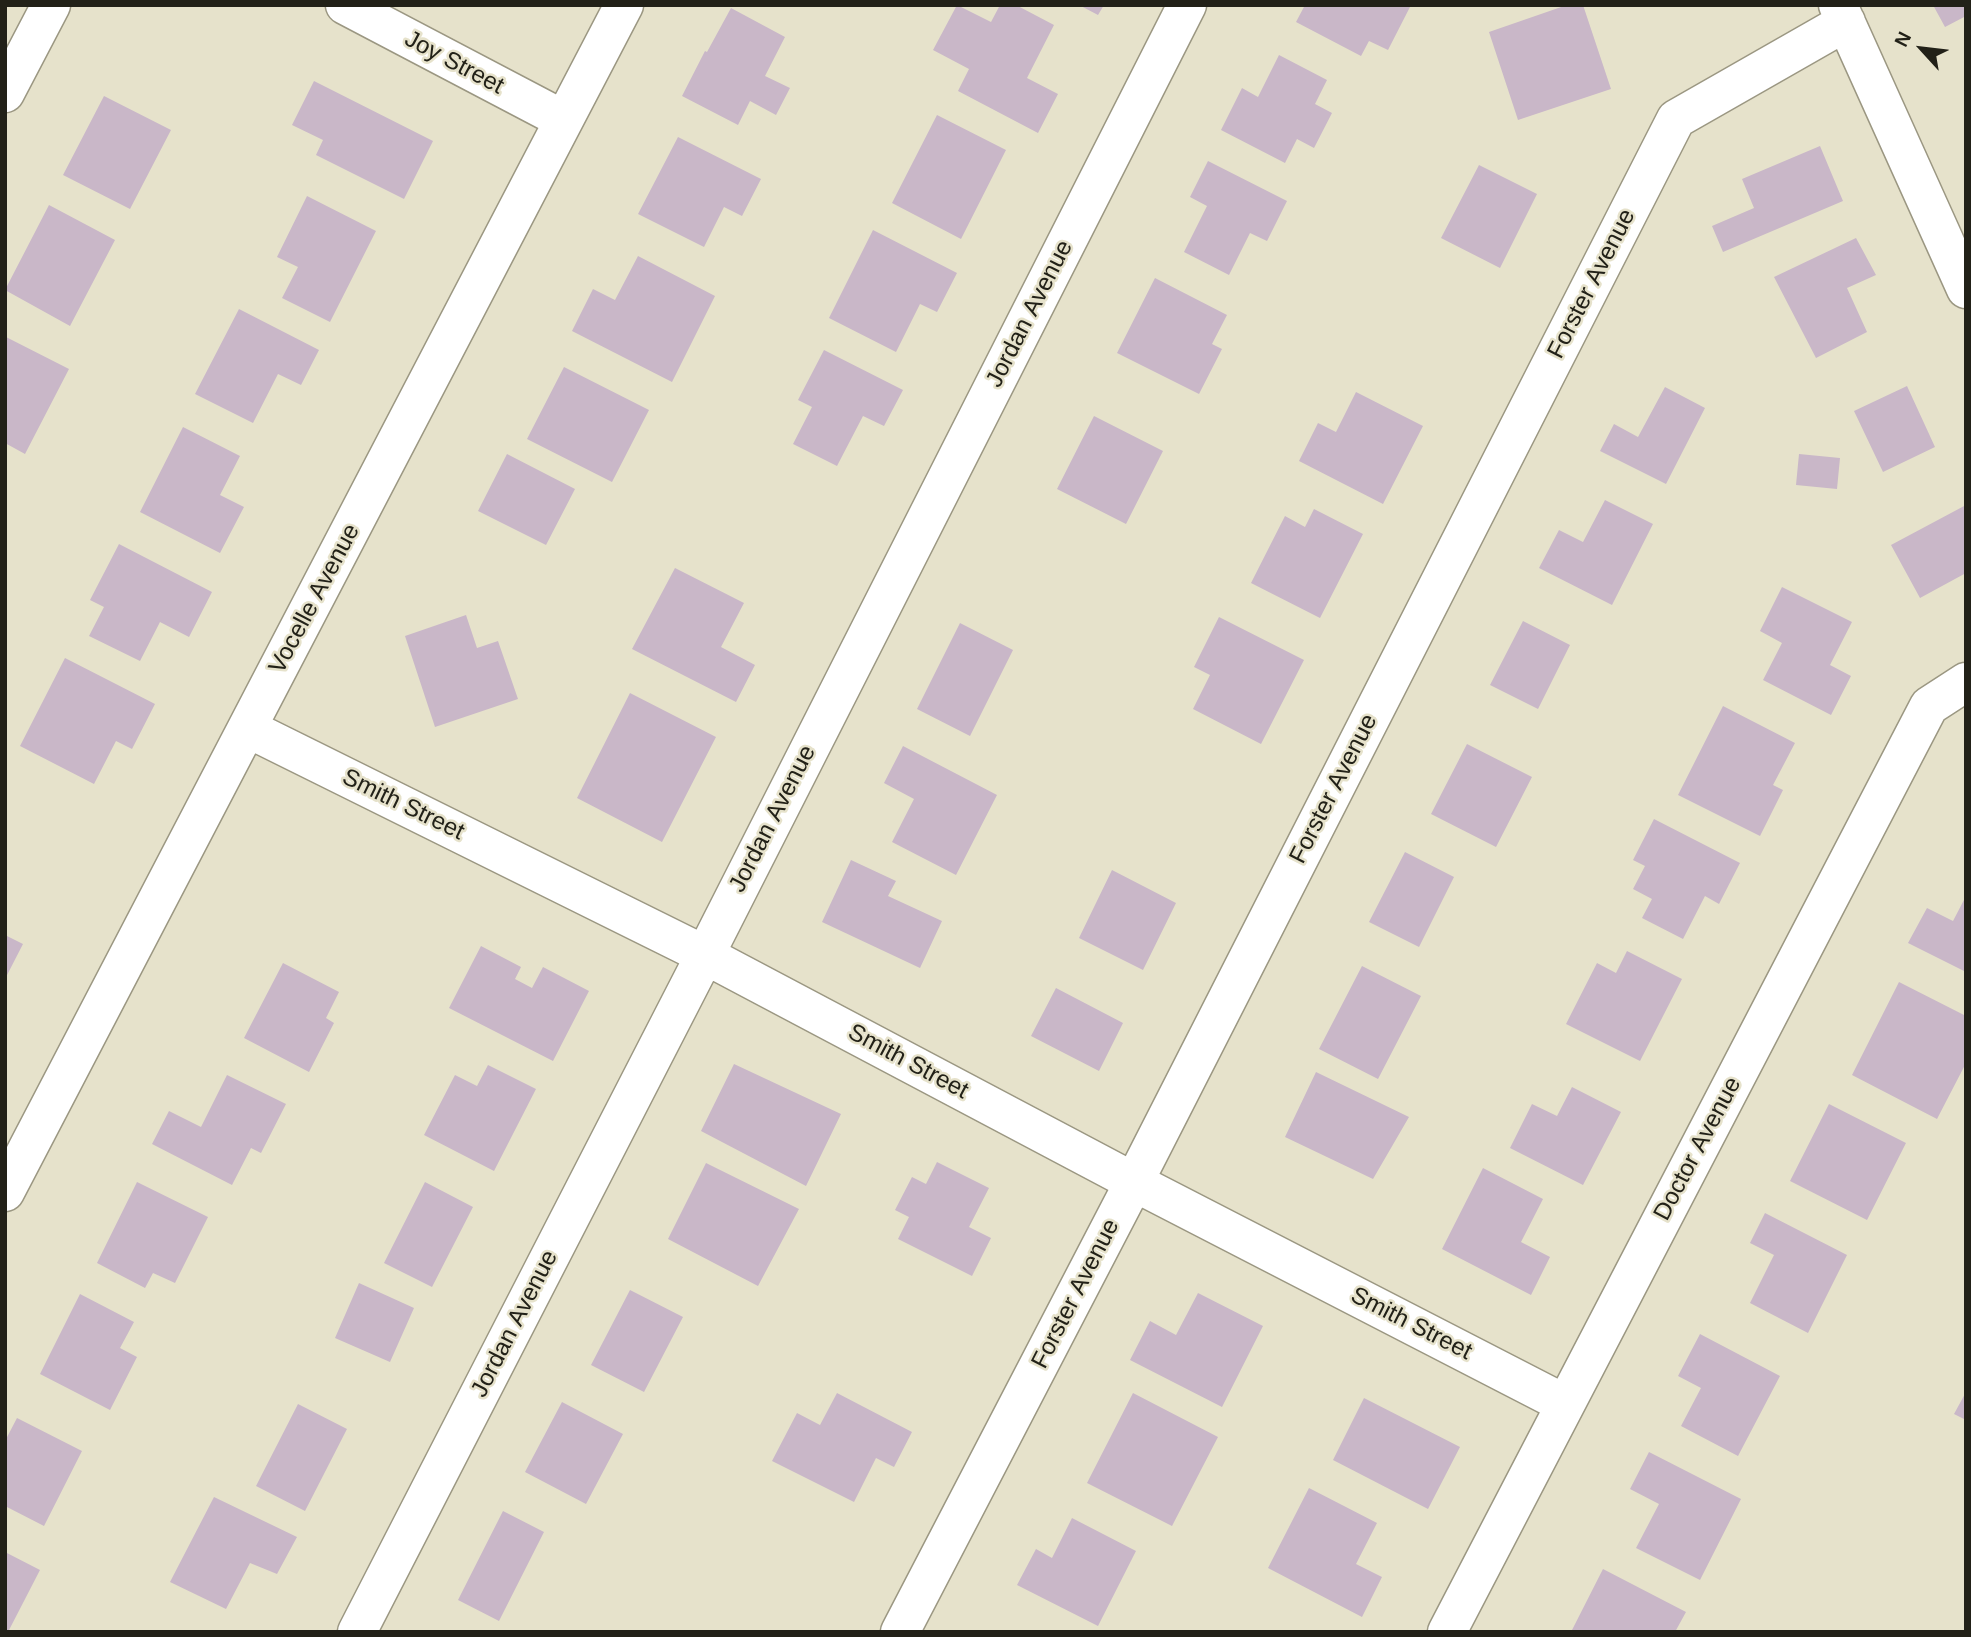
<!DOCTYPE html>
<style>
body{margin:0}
#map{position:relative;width:1971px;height:1637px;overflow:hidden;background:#e6e2cb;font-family:Arial,sans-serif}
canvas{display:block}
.frame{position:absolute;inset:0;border:7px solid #222118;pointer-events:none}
.north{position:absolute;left:1887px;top:14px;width:70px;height:70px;-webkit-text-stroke:5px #e6e2cb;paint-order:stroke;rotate:297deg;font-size:19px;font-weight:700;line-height:28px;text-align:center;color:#222118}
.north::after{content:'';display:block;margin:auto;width:24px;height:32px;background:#222118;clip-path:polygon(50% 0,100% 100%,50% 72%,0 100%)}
</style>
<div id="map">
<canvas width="1971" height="1637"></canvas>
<div class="frame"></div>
<div class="north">N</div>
</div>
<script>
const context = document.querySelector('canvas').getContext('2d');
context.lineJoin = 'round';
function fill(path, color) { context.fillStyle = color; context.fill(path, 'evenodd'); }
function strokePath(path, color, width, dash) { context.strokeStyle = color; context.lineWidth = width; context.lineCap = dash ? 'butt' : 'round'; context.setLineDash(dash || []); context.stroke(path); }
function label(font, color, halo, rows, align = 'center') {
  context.font = font + ' Arial,sans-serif'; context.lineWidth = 5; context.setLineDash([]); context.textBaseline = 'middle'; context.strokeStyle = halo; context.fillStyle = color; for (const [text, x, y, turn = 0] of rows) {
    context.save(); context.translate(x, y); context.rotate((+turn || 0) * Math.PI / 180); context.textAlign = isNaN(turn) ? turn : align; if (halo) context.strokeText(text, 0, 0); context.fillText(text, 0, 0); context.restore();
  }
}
fill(new Path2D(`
 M957 5 991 22 1000 5H1016L1054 25 1027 78 1058 94 1038 133 958 91 969 69 933 50Z
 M1079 5H1104L1098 15Z
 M1305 5H1411L1388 50 1369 41 1361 56 1296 22Z
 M1567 5H1583L1611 89 1518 120 1489 32Z
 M1933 5H1966V16L1945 27Z
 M731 8 785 37 765 76 790 88 776 115 750 101 738 125 682 96 705 51 707 52Z
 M1279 55 1327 80 1315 104 1332 113 1314 148 1297 139 1285 163 1221 130 1242 88 1258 97Z
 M314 81 433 141 404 199 316 155 323 140 292 125Z
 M104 96 171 130 130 209 63 175Z
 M937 115 1006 150 961 239 892 203Z
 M678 137 761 179 742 216 724 207 704 247 638 214Z
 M1820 146 1843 201 1723 252 1712 226 1754 208 1742 179Z
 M1208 161 1287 201 1267 241 1250 233 1229 275 1184 252 1207 206 1190 197Z
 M1479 165 1537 194 1500 268 1441 238Z
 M307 196 376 231 330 322 282 298 298 267 277 257Z
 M49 205 115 240 70 326 5 290Z
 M873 230 957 273 937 312 920 304 896 352 829 318Z
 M1856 238 1876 275 1847 288 1867 332 1816 358 1774 277Z
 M638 256 715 296 672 382 572 331 593 289 615 300Z
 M1155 278 1227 315 1212 344 1222 349 1199 394 1117 353Z
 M239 309 319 350 301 385 278 374 253 423 195 394Z
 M6 337 69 369 25 454 5 443Z
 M824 350 903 390 884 426 863 416 837 466 793 444 812 407 798 400Z
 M564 367 649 410 612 482 527 439Z
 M1907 386 1935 447 1883 472 1854 411Z
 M1665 387 1705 408 1666 484 1600 451 1614 424 1638 437Z
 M1356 392 1423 426 1383 504 1299 461 1318 423 1336 432Z
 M1094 416 1163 451 1126 524 1057 489Z
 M183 427 240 456 220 495 244 507 220 553 140 512Z
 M507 454 575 489 546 545 478 511Z
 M1799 454 1840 458 1837 489 1796 485Z
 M1605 500 1653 524 1612 605 1539 568 1559 530 1583 542Z
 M1966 505V573L1920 598 1891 545Z
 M1314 509 1363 534 1320 618 1251 583 1285 516 1305 527Z
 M119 544 212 592 189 637 160 622 140 661 89 636 104 607 90 600Z
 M675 568 744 603 721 647 755 665 736 702 632 649Z
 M1782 587 1852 622 1830 665 1851 676 1831 715 1763 680 1782 643 1760 631Z
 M466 615 477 648 498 641 518 699 435 727 405 636Z
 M1219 617 1304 660 1261 744 1193 709 1210 675 1194 667Z
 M1523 621 1570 645 1538 709 1490 685Z
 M960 623 1013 650 970 736 917 709Z
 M65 658 155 704 132 749 116 741 94 784 20 746Z
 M630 693 716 737 662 842 577 798Z
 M1723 706 1795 743 1773 785 1783 790 1760 836 1678 795Z
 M1467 744 1532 777 1496 847 1431 814Z
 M903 746 997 795 956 875 892 842 914 799 884 783Z
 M1654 819 1740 863 1719 904 1705 896 1683 939 1642 918 1652 899 1633 889 1645 866 1633 860Z
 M1405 852 1454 877 1419 947 1369 922Z
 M851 860 896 881 888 896 942 921 920 968 822 922Z
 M1112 870 1176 903 1143 970 1079 938Z
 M1966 896V972L1908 943 1927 908 1953 921Z
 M5 935 23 944 5 979Z
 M481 946 521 967 515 979 532 988 543 967 589 991 553 1061 449 1008Z
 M1627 951 1682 979 1640 1061 1566 1024 1597 963 1616 973Z
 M283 963 339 992 326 1018 334 1023 309 1072 244 1038Z
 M1362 966 1421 996 1378 1079 1319 1049Z
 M1899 982 1966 1016V1063L1937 1119 1852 1075Z
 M1056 988 1123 1023 1099 1071 1031 1036Z
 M734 1064 841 1114 806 1186 701 1131Z
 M488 1065 536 1089 494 1171 424 1135 455 1075 477 1086Z
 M1316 1072 1409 1117 1373 1179 1285 1137Z
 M227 1075 286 1104 261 1153 251 1148 232 1185 152 1144 169 1111 201 1127Z
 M1572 1087 1621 1112 1583 1185 1510 1148 1532 1104 1557 1116Z
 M1829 1104 1906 1143 1867 1220 1790 1181Z
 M937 1162 989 1188 969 1227 991 1238 972 1276 898 1239 909 1217 895 1210 912 1177 926 1184Z
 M706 1163 799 1209 758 1286 668 1239Z
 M1483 1168 1543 1199 1521 1242 1550 1257 1531 1295 1442 1249Z
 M137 1182 208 1217 175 1283 153 1273 145 1288 97 1263Z
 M425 1182 473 1207 432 1287 384 1263Z
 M1765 1213 1847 1255 1808 1333 1750 1303 1774 1255 1750 1243Z
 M359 1283 414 1308 390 1362 335 1338Z
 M630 1290 683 1317 644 1392 591 1365Z
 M1198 1293 1263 1326 1222 1407 1130 1360 1150 1321 1176 1335Z
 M80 1294 134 1322 120 1348 137 1357 110 1410 40 1374Z
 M1700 1334 1780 1376 1738 1456 1681 1426 1701 1388 1678 1376Z
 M1966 1392V1420L1954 1414Z
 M837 1393 912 1432 894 1467 876 1458 854 1502 772 1461 797 1413 820 1425Z
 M1133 1393 1218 1437 1172 1526 1087 1483Z
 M1364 1398 1460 1447 1428 1509 1333 1460Z
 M562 1402 623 1434 586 1504 525 1472Z
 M298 1404 347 1429 305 1511 256 1486Z
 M17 1418 82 1451 44 1526 5 1506V1441Z
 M1649 1452 1741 1499 1700 1580 1636 1548 1659 1504 1630 1489Z
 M1309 1488 1377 1523 1356 1564 1382 1577 1362 1617 1268 1568Z
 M214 1497 297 1537 277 1574 250 1563 226 1609 170 1582Z
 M503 1511 544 1532 499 1621 458 1600Z
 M1072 1518 1136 1551 1098 1626 1017 1585 1036 1549 1052 1558Z
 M5 1552 40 1570 8 1632H5Z
 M1603 1569 1686 1612 1675 1632H1571Z`), '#c9b7c8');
const minor = new Path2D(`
 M345 5 564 120
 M1838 5 1966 289
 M5 93 51 5
 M247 728 705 955 1134 1182 1565 1404
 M5 1192 624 5
 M357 1632 705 955 1187 5
 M900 1632 1134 1182 1676 119 1846 22
 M1447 1632 1929 706 1966 682`);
strokePath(minor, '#9b9782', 41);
strokePath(minor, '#fff', 38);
label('24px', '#222118', '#e6e2cb', [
 ["Joy Street",454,63,28],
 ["Forster Avenue",1592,284,-63],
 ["Jordan Avenue",1030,314,-63],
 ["Vocelle Avenue",315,599,-62],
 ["Forster Avenue",1334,789,-63],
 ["Smith Street",403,805,26],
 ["Jordan Avenue",773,819,-63],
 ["Smith Street",908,1062,28],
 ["Doctor Avenue",1698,1149,-62],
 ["Forster Avenue",1076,1294,-63],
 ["Jordan Avenue",515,1324,-63],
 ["Smith Street",1411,1324,27]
]);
</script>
